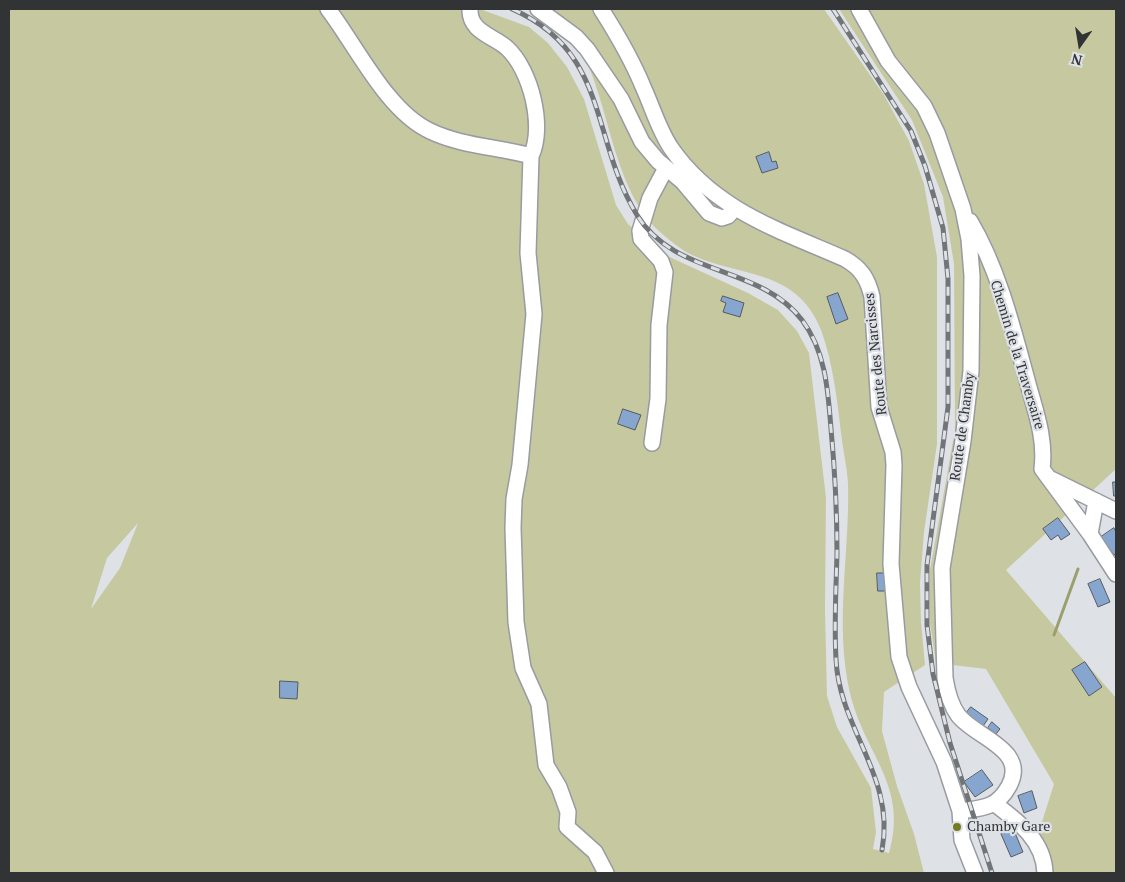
<!DOCTYPE html>
<style>
body{margin:0}
#map{position:relative;width:1125px;height:882px;overflow:hidden;background:#dee2e7;font-family:"PT Serif",serif}
canvas{display:block}
.frame{position:absolute;inset:0;border:10px solid #313335;pointer-events:none}
.north{position:absolute;left:1055px;top:20px;width:50px;height:50px;-webkit-text-stroke:4px #dee2e7;paint-order:stroke;rotate:193deg;font-size:14px;font-weight:700;line-height:20px;text-align:center;color:#313335}
.north::after{content:'';display:block;margin:auto;width:18px;height:22px;background:#313335;clip-path:polygon(50% 0,100% 100%,50% 72%,0 100%)}
</style>
<div id="map">
<canvas width="1125" height="882"></canvas>
<div class="frame"></div>
<div class="north">N</div>
</div>
<script>
const context = document.querySelector('canvas').getContext('2d');
context.lineJoin = 'round';
function fill(path, color) { context.fillStyle = color; context.fill(path, 'evenodd'); }
function strokePath(path, color, width, dash) { context.strokeStyle = color; context.lineWidth = width; context.lineCap = dash ? 'butt' : 'round'; context.setLineDash(dash || []); context.stroke(path); }
function label(font, color, halo, rows, align = 'center') {
  context.font = font + ' "PT Serif",serif'; context.lineWidth = 4.5; context.setLineDash([]); context.textBaseline = 'middle'; context.strokeStyle = halo; context.fillStyle = color; for (const [text, x, y, turn = 0] of rows) {
    context.save(); context.translate(x, y); context.rotate((+turn || 0) * Math.PI / 180); context.textAlign = isNaN(turn) ? turn : align; if (halo) context.strokeText(text, 0, 0); context.fillText(text, 0, 0); context.restore();
  }
}
fill(new Path2D(`
 M9 9H480L529 27 548 43 567 67 584 99 616 205 628 224 663 254 748 293 778 310 797 331 809 353 826 498 825 609 827 696 837 727 871 788 876 832 873 849 889 853C909 785 864 754 850 693 834 624 850 553 848 483 847 467 843 450 841 433 837 399 833 363 821 330 797 267 737 278 688 253 679 248 668 239 660 232 612 188 611 107 581 50 575 40 542 18 531 9H824L884 95 909 141 924 184 937 257V444L924 532 920 583 921 622 925 665 884 692 882 731 897 786 914 834 924 873H9ZM138 523 120 568 91 609 107 558Z
 M839 9H1116V469L1006 570 1116 698V873H1039L1034 847 1054 784 986 669 936 663 930 623V570L955 430 954 264 943 197 912 120Z`), '#c6c9a0');
strokePath(new Path2D(`
 M1054 635 1078 569`), '#9b9f6c', 3);
const building = new Path2D(`
 M769 152 772 162 776 161 778 168 762 173 756 157Z
 M838 293 848 319 836 324 827 297Z
 M723 296 744 303 740 317 723 312 726 303 721 301Z
 M623 409 641 415 635 430 618 424Z
 M1113 482H1116V496H1114Z
 M1058 518 1070 534 1061 540 1058 535 1051 540 1043 529Z
 M1114 528 1116 532V553L1114 555 1101 537Z
 M877 573H888L889 591H878Z
 M1100 579 1110 602 1098 607 1088 584Z
 M1085 662 1102 687 1089 696 1072 670Z
 M280 681 298 682 297 699 280 698Z
 M971 707 988 719 981 729 964 716Z
 M992 722 1000 729 996 734 988 728Z
 M982 770 993 785 975 797 964 782Z
 M1032 791 1037 808 1024 813 1018 796Z
 M1013 828 1023 852 1011 857 1001 834Z`);
fill(building, '#86a6cf');
strokePath(building, '#575a5f', 1);
const minor = new Path2D(`
 M328 9C357 47 387 111 430 131 461 146 499 147 531 156
 M470 9C469 32 494 36 507 48 531 70 545 127 531 156L528 253 534 314 520 465 514 499 513 528 516 622 523 668 539 704 546 765 559 787 568 812 567 827 595 852 606 873
 M538 9 576 37 587 49 621 99 642 142 658 161 682 181 709 213 722 218 728 216 734 209
 M601 9C617 34 633 62 644 89 653 109 659 130 671 148 714 210 779 230 845 259 861 268 868 279 872 297L879 407 893 452 894 465 891 564 899 657 909 687 944 762 960 811 962 840 975 873
 M859 9 888 61 924 106 937 133 963 209 969 239 972 276 971 371 963 441 942 568 945 678C947 691 950 704 958 715 974 737 1029 749 1009 786 997 808 983 808 960 811
 M970 221C998 268 1013 328 1027 380 1035 410 1046 438 1042 469L1090 534 1116 574
 M652 443 658 399 659 325 665 272 661 261 641 239 640 231 650 198 666 168
 M1051 479 1116 511
 M1090 534 1096 501
 M995 804C1019 822 1044 841 1045 873`);
strokePath(minor, '#989ba0', 18);
strokePath(minor, '#fff', 15);
const rail = new Path2D(`
 M512 9C610 52 590 139 637 215 675 277 759 264 802 320 826 352 828 391 831 429 835 471 837 512 837 554 836 589 834 624 836 659 839 729 896 777 882 850
 M833 9 911 131 925 166 943 228 948 279V407L927 565V625L933 674 950 743 992 873`);
strokePath(rail, '#727578', 5);
strokePath(rail, '#dee2e7', 3, [9]);
for (const [x, y, r, color] of [
 [957,827,5,"#767a22"]
]) { const dot = new Path2D(); dot.arc(x, y, r, 0, 2 * Math.PI); context.fillStyle = color; context.fill(dot); strokePath(dot, '#dee2e7', 2); }
label('14px', '#313335', '#dee2e7', [
 ["Route des Narcisses",876,354,-96],
 ["Chemin de la Traversaire",1017,355,73],
 ["Route de Chamby",963,427,-82]
]);
label('14px', '#313335', '#dee2e7', [
 ["Chamby Gare",967,827]
], 'left');
</script>
